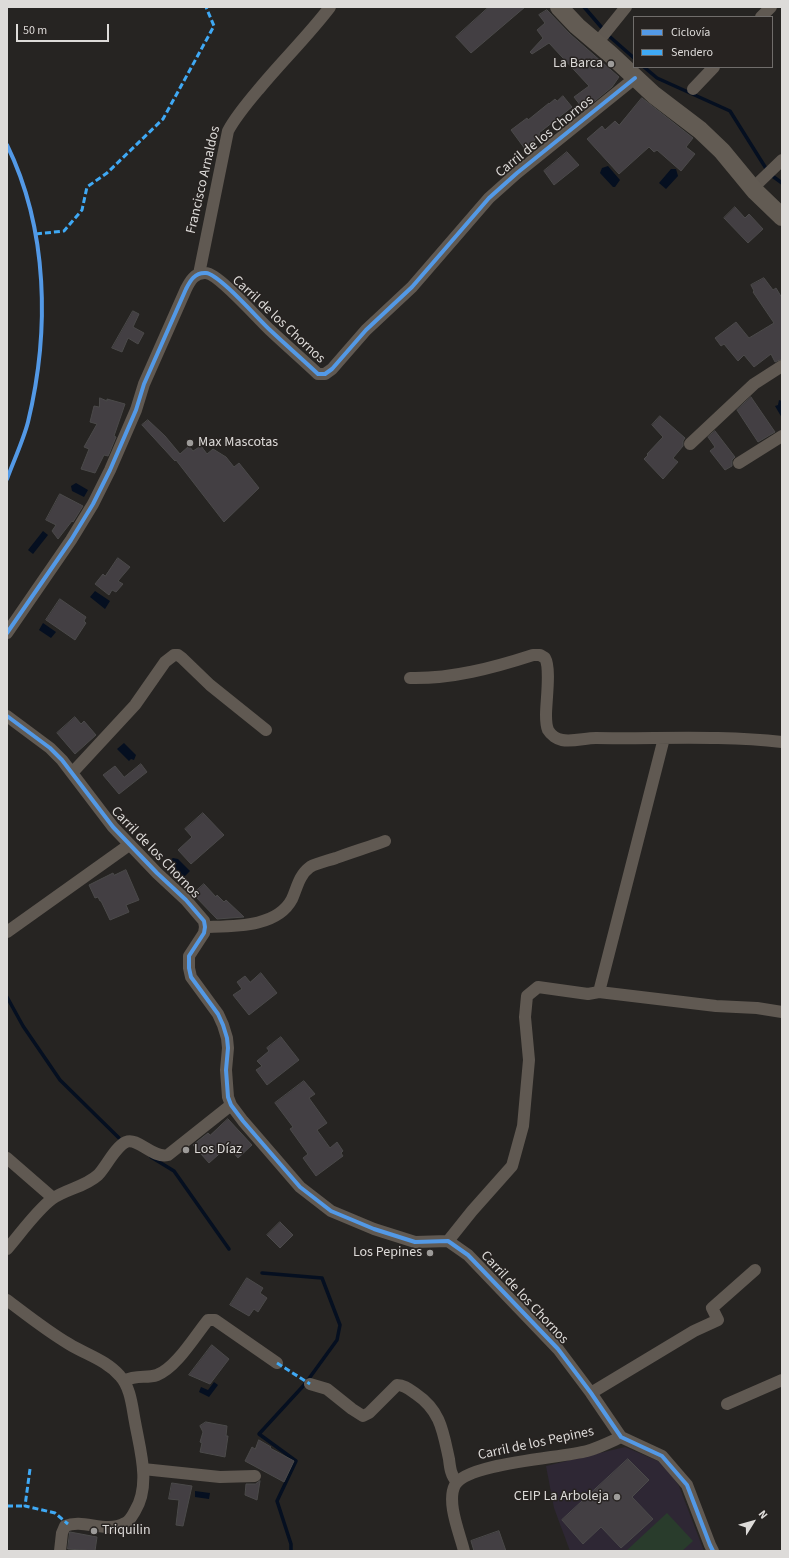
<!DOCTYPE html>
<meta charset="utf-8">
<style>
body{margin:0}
#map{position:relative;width:789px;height:1558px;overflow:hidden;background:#262422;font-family:"Source Sans 3",sans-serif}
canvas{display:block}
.frame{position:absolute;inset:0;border:8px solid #dddbd9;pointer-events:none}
.legend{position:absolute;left:633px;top:16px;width:140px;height:52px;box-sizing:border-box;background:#272321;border:1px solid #706d6b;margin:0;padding:5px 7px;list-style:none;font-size:12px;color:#dddbd9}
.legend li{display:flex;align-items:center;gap:8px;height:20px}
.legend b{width:20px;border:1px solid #706d6b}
.north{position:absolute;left:733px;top:1502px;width:40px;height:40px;-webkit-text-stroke:3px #272321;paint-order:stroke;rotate:53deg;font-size:11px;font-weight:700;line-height:16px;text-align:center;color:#dddbd9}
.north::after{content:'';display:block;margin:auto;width:14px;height:18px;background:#dddbd9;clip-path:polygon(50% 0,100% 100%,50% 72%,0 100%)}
.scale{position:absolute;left:16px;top:24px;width:93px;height:18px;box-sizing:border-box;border:2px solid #dddbd9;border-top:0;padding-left:5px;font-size:12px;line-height:14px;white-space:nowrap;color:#dddbd9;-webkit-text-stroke:3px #272321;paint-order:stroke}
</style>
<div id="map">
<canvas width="789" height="1558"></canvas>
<div class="frame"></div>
<ul class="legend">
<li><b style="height:5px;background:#5399e6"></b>Ciclovía</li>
<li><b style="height:5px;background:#3fa9f5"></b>Sendero</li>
</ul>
<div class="north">N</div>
<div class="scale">50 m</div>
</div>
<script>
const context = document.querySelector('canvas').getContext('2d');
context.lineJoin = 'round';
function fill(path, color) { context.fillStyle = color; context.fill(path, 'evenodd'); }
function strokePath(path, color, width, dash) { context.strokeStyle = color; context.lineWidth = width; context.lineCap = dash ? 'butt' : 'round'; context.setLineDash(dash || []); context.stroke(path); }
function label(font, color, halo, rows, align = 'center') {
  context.font = font + ' "Source Sans 3",sans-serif'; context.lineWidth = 3; context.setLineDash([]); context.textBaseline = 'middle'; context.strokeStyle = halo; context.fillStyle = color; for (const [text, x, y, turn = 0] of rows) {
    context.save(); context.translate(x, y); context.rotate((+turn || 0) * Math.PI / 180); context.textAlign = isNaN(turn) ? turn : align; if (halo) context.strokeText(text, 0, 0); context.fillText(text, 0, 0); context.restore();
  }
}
fill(new Path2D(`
 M625 1447 658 1461 672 1476 679 1486 704 1551H570L554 1508 546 1466Z`), '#2e2734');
fill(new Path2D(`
 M667 1513 693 1541 682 1551H626Z`), '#293c2c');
fill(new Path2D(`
 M608 166 620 180 615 187H613L600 173 602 168Z
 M671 169H676L678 176 666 189 659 183Z
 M779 400 782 401V418L775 406 778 405Z
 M76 483 88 490 84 497 72 491 71 486Z
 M43 531 48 535 33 554 28 550Z
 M95 591 110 601 105 609 90 597Z
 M43 623 56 632 51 638 39 630Z
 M124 743 136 755 134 760 131 759 129 761 117 749Z
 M173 858 178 859 190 871 183 878 170 863V860Z
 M214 1382 218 1385 209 1397 199 1392 201 1387 208 1390Z
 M195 1491 210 1493 209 1499 195 1497Z`), '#050f20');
strokePath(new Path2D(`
 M584 7 609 36 634 58
 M644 67 657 78 730 111 767 170
 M771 175 782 183
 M7 997 23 1026 60 1080 119 1138
 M151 1157 174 1171 229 1249
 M262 1273 322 1278 340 1325 337 1340 305 1384 259 1434 296 1461 277 1501 291 1544V1551`), '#050f20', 3.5);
const building = new Path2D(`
 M489 7H525L471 53 456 37Z
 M547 10 570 34 619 77 612 87 584 110 574 97 589 86 549 43 532 54 530 52 543 38 537 30 545 23 539 15Z
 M563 96 572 107 539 133 540 135 534 140 535 142 525 149 511 130 527 118 528 120 549 103V104L555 99 557 101Z
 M642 98 693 138 686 147 695 154 681 171 657 150 654 152 649 147 619 174 587 139 602 126 605 130 615 121 619 125Z
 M567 152 579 165 554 185 544 171Z
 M735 207 745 218 749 214 763 229 748 243 724 218Z
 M764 278 773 290 776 288 782 298V359L775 362 771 354 754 367 744 355 738 361 724 344 721 346 715 338 736 322 749 338 774 323 753 292 754 291 751 285Z
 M133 311 139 314 133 327 144 333 138 344 128 338 122 352 112 348Z
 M751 397 775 432 758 442 737 410Z
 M100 398 107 401V399L125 404 114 436 116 437 109 454 108 456 104 455 95 473 81 469 89 449 84 447 97 424 90 422 94 406 99 407Z
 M660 416 685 438 683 441V446L673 458 678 462 663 479 644 459 648 455 647 454 663 437 652 425Z
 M148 420 165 436 180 454 189 446 193 451 201 446 207 454 213 449 226 457 234 467 239 463 259 488 224 522 176 460 175 461 142 425Z
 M715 431 735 457 732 460V466L725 470 710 451 715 447 708 437Z
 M60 494 83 506 73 522 72 521 58 539 52 531 56 525 46 520Z
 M118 558 130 567 118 581 123 584 116 592 112 590 109 595 95 584 103 574 105 576Z
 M60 599 86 617 84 621 86 623 75 640 46 620Z
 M75 717 81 724 84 721 96 735 75 754 57 733Z
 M141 764 147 772 119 794 103 775 115 766 124 777Z
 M203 813 224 835 191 864 178 850 192 837 185 829Z
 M126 870 139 900 126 905 129 912 110 920 101 901H100L98 897 95 898 89 885 113 873 114 875Z
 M204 884 216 897 217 895 224 902 226 900 244 917 217 919 193 894Z
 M261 973 277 993 249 1015 233 995 242 989 237 982 245 976 250 982Z
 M281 1037 299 1060 267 1085 256 1070 262 1066 257 1061 269 1051 267 1048Z
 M304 1081 315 1094 309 1098 327 1123 317 1130 330 1148 337 1142 343 1151 341 1153 343 1156 316 1176 303 1158 308 1154 290 1129 293 1127 275 1103Z
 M228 1119 252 1145 238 1158 228 1146 209 1163 193 1145 208 1133 210 1135Z
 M280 1222 293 1235 280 1248 267 1235Z
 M247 1278 263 1288 260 1293 267 1298 258 1312 254 1309 249 1316 230 1305Z
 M212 1345 229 1359 210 1384 189 1375Z
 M206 1422 227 1426 226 1436H228L225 1457 200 1452 202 1443 200 1442 203 1432 200 1426Z
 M259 1440 271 1447 270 1448 294 1461 284 1482 245 1461 252 1447 255 1449Z
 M628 1459 649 1480 632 1497 653 1519 621 1548 601 1527 583 1544 562 1520Z
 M260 1481 257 1500 245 1495 246 1484H255Z
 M172 1483 192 1486 183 1526 176 1525 179 1500 169 1499Z
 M499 1531 506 1551H474L471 1541Z
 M70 1532 97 1537 95 1551 68 1549Z`);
fill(building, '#433f43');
strokePath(building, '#4b4a4a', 1);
strokePath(new Path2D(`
 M761 17 771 7
 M597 43 626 7
 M693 89 714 67
 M753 188 782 160
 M199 274 228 131C236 116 248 102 259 89 282 61 308 36 330 7
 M690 444 754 384 782 366
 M739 463 782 436
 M7 633 71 540 93 504 110 470 136 410 144 384 186 289C190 281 195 272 206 273 219 274 258 319 270 330 286 345 302 359 318 374H325L332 369 366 330 412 287 489 198 517 173 635 78
 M410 678C451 679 493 668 533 655H540L545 658C551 668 546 701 546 715 546 720 546 725 548 730 551 735 557 739 562 740 573 742 585 738 596 738 658 739 720 735 782 742
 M7 716 50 748 62 760 113 827 157 873 186 900 204 921 205 927 204 933 189 956V968L191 977 218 1014 223 1025 227 1038 228 1048 226 1070 228 1097 231 1105 243 1121 300 1187 331 1211 374 1229 415 1242 448 1241 468 1255 558 1349 591 1393 621 1437 662 1456 687 1485 710 1545 713 1551
 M72 773 135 705 165 662 174 655H178L182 658 210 685 266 730
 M205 927C233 926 277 928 292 899 297 888 299 875 310 867 317 863 327 861 336 858 352 852 369 847 385 841
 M7 932 129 845
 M599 992 716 1006 757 1008 782 1012
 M7 1158 53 1198
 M448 1241 472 1211 512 1166 523 1126 529 1060 525 1017 527 996 538 987 588 994 599 992 664 738
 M7 1249C20 1234 37 1210 52 1199 66 1189 85 1187 98 1175 106 1167 115 1147 126 1142 138 1137 153 1159 168 1155L231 1105
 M7 1300C27 1315 47 1331 69 1344 87 1355 106 1360 120 1376 131 1388 132 1407 135 1422 140 1450 151 1485 135 1511 132 1516 130 1521 125 1523 105 1534 84 1518 65 1526L62 1533 60 1551
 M124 1381C137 1374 146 1379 157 1375 176 1368 195 1336 208 1320H215L277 1363
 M310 1384 327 1389 352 1409 363 1416 369 1413 397 1385C405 1385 410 1390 416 1394 441 1411 443 1432 449 1459 450 1468 451 1476 457 1482
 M591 1393 694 1331 718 1320 712 1308 755 1270
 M727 1404 782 1380
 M143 1469 220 1477 255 1476
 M464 1551C460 1534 446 1502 455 1485 467 1463 561 1458 587 1451 598 1448 610 1442 621 1437`), '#605952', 12);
strokePath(new Path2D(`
 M559 7 577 26 610 54 654 95 700 130 722 151 755 191 782 217`), '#625b53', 18);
strokePath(new Path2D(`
 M36 234 64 231 82 210 87 187 107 173 163 119 214 26 206 7
 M277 1363 310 1384
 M30 1469 25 1506 55 1513 68 1524
 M7 1506H25`), '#3fa9f5', 3, [6, 3]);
strokePath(new Path2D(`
 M7 145C48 229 50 331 28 422 23 441 14 460 7 479
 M7 633 71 540 93 504 110 470 136 410 144 384 186 289C190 281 195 272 206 273 219 274 258 319 270 330 286 345 302 359 318 374H325L332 369 366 330 412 287 489 198 517 173 635 78
 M7 716 50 748 62 760 113 827 157 873 186 900 204 921 205 927 204 933 189 956V968L191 977 218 1014 223 1025 227 1038 228 1048 226 1070 228 1097 231 1105 243 1121 300 1187 331 1211 374 1229 415 1242 448 1241 468 1255 558 1349 591 1393 621 1437 662 1456 687 1485 710 1545 713 1551`), '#5399e6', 4);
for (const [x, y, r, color] of [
 [611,64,4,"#9d9b99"],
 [190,443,4,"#9d9b99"],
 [186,1150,4,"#9d9b99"],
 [430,1253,4,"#9d9b99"],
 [617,1497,4,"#9d9b99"],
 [94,1531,4,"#9d9b99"]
]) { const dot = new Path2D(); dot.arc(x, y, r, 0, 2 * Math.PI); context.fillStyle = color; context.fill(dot); strokePath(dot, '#272321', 1.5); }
label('14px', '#dddbd9', '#272321', [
 ["La Barca",603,64],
 ["Max Mascotas",198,443,"left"],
 ["Los Díaz",194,1150,"left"],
 ["Los Pepines",422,1253],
 ["CEIP La Arboleja",609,1497],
 ["Triquilin",102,1531,"left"]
], 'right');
label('14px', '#dddbd9', '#272321', [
 ["Carril de los Chornos",545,137,-39],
 ["Francisco Arnaldos",204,180,-77],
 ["Carril de los Chornos",278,320,43],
 ["Carril de los Chornos",155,853,46],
 ["Carril de los Chornos",524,1298,47],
 ["Carril de los Pepines",536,1444,-12]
]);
</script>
